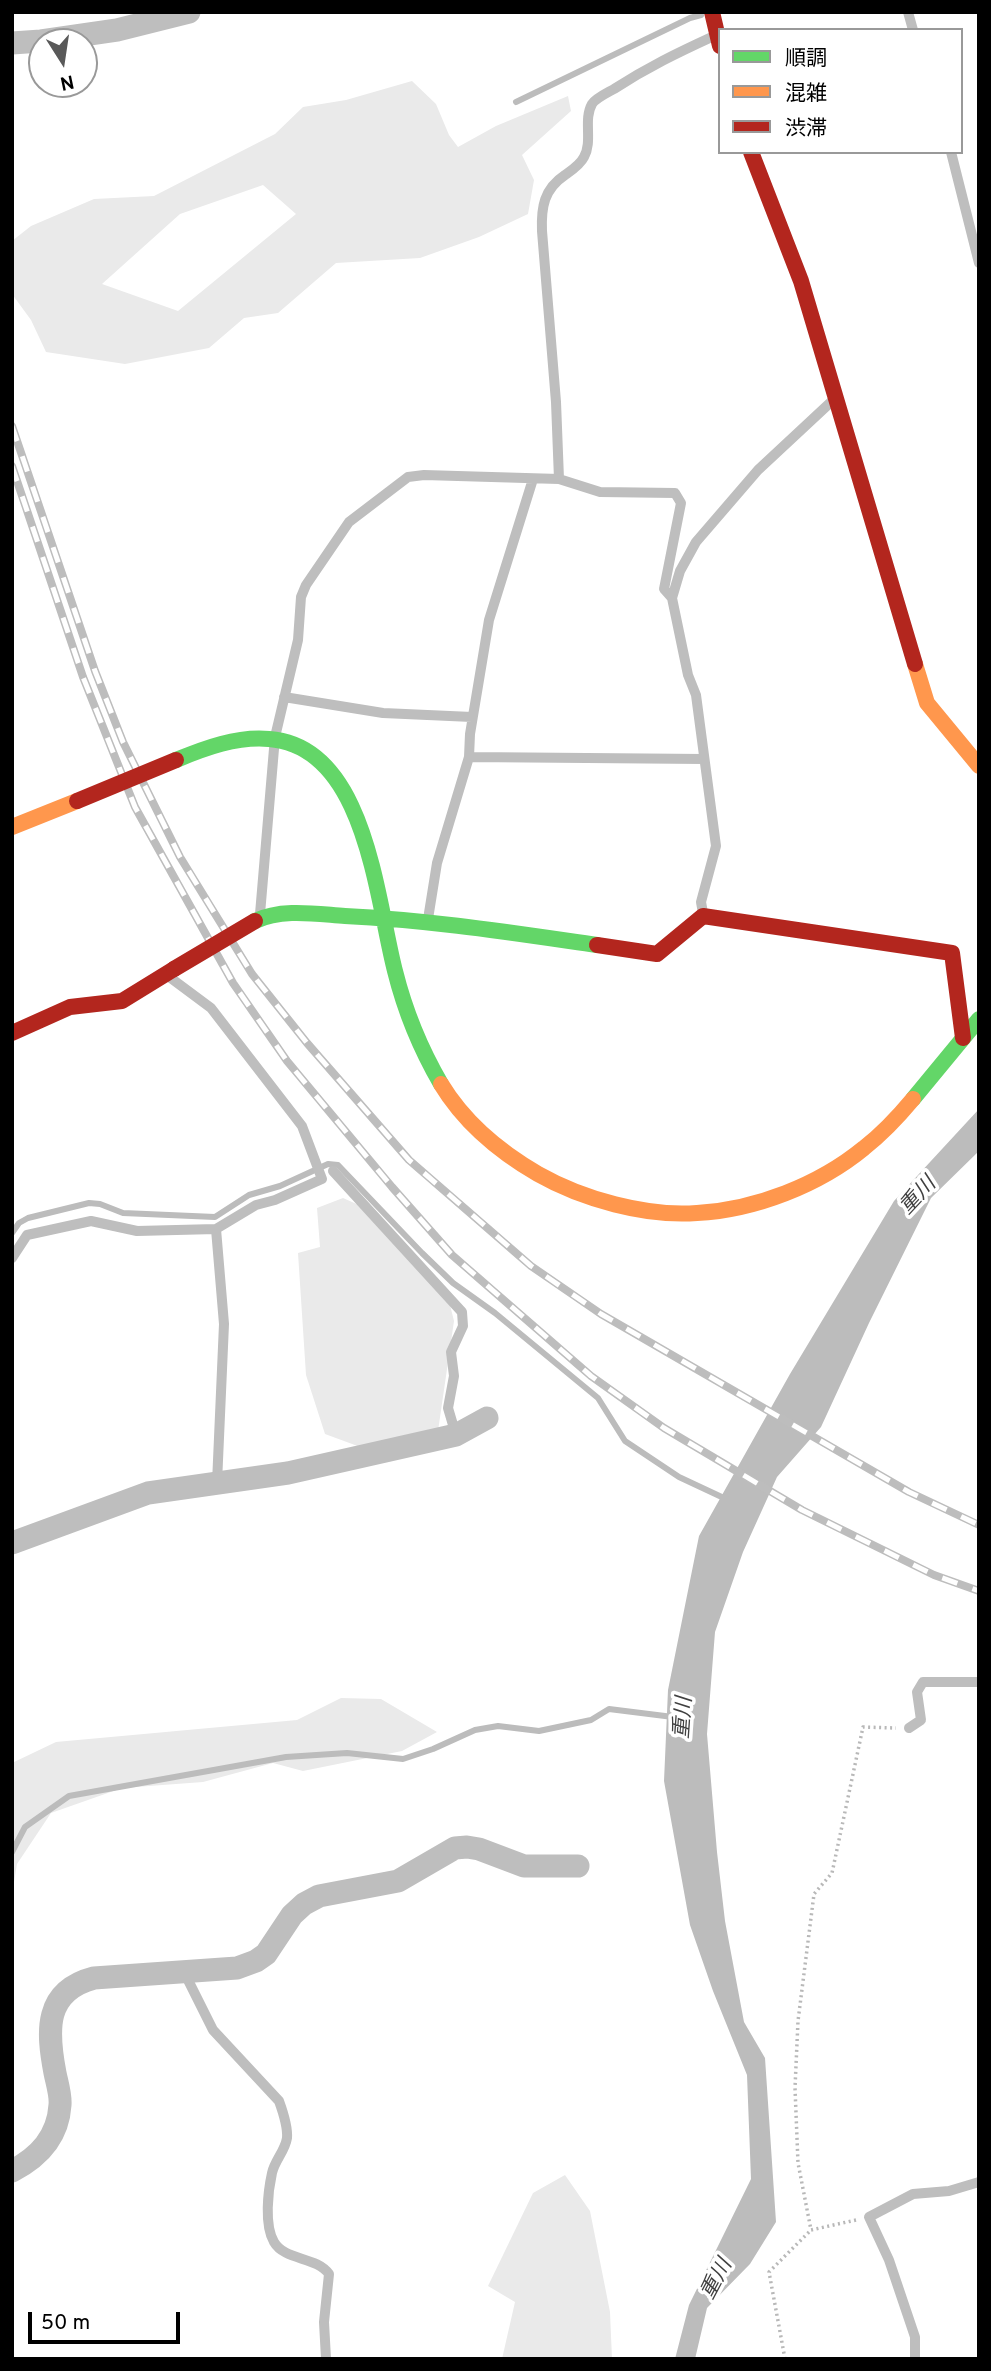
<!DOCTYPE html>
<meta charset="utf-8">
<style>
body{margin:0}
#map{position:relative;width:991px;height:2371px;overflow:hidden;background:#fff;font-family:Overpass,"Noto Sans JP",sans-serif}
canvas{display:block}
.frame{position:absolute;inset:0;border:14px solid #000;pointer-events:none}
.legend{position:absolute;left:718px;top:28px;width:245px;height:126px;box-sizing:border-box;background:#fff;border:2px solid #999;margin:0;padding:9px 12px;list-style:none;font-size:21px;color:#000}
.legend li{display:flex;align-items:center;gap:14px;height:35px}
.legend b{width:35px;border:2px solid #999}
.north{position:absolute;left:28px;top:28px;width:70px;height:70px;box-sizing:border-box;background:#fff;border:2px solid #999;border-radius:50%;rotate:168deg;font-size:19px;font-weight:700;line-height:28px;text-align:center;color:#000}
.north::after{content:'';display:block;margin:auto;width:24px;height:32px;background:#595959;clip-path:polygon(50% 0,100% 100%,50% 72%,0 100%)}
.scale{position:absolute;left:28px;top:2312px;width:152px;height:32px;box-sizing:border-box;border:4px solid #000;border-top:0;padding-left:9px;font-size:21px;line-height:24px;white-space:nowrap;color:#000;-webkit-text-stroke:5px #fff;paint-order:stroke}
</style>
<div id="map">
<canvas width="991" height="2371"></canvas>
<div class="frame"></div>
<ul class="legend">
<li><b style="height:9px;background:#63d668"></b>順調</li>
<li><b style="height:9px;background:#ff974d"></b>混雑</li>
<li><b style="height:9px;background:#b3261e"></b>渋滞</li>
</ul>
<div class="north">N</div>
<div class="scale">50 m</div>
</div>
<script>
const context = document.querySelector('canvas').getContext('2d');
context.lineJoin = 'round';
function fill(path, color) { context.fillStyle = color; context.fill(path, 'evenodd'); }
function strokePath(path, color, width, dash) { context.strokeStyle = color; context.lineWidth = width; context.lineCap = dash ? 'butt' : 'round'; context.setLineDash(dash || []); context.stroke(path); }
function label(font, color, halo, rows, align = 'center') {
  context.font = font + ' Overpass,"Noto Sans JP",sans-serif'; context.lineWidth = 7; context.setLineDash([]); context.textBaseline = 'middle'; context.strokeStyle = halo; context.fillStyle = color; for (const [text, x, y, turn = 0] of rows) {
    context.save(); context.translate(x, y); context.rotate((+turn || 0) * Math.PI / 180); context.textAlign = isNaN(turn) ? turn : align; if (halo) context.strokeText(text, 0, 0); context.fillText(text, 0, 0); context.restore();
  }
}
fill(new Path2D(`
 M412 81 436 104 449 135 458 147 496 126 568 96 571 111 522 155 534 180 528 214 479 237 420 258 336 263 278 313 244 318 209 348 125 364 46 352 31 320 12 294V241L31 226 94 199 154 196 275 134 303 107 346 100ZM263 185 296 214 178 311 102 284 180 214Z
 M343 1198 361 1206 450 1305 454 1321 438 1431 363 1448 325 1434 306 1375 298 1253 320 1247 317 1208Z
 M341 1698 381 1699 437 1732 402 1751 303 1771 273 1763 203 1782 122 1788 51 1813 17 1864 12 1894V1763L56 1742 297 1720Z
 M565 2175 590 2211 610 2312 612 2359H502L515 2302 488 2286 533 2193Z`), '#eaeaea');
fill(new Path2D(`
 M979 1109V1151L931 1198 869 1323 821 1427 777 1477 743 1552 715 1632 707 1734 717 1852 725 1921 744 2022 765 2058 776 2222 750 2264 707 2308 695 2359H675L689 2305 751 2179 747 2075 713 1991 690 1925 664 1781 668 1690 699 1536 790 1374 894 1201Z`), '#bcbcbc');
strokePath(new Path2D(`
 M516 102 690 18 701 15
 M12 1233 19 1223 28 1218 89 1203 100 1204 123 1213 215 1217 249 1195 280 1186 328 1164 338 1165 422 1253 453 1283 495 1313 598 1398 625 1441 679 1477 726 1499
 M12 1852 25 1827 69 1796 286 1757 347 1753 403 1759 433 1749 475 1730 498 1726 539 1731 591 1720 609 1709 673 1717`), '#bcbcbc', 6);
strokePath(new Path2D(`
 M856 2220 811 2230 798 2163 795 2088 798 2021 814 1894 832 1873 863 1727 896 1728
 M785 2359 769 2272 811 2230`), '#b8b8b8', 3.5, [2, 3.5]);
strokePath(new Path2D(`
 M908 12 913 30
 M951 152 979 263
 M559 479 600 492 675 493 681 503 664 589 672 598 688 675 696 695 716 846 701 902 703 913
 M672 598 680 571 696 542 758 470 831 402
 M284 697 383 713 472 717
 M469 757 704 759
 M260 914 275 737 298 640 301 597 306 585 349 522 408 477 424 475 559 479 556 402 542 231C541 207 544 189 565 175 572 170 580 165 584 157 593 141 583 120 592 104 596 98 607 93 614 89 648 67 677 53 714 36
 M428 919 437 863 469 757 470 734 489 620 533 479
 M333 1171 462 1312 463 1326 451 1352 454 1376 448 1408 456 1435
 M216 1229 224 1324 217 1483
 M12 1258 27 1235 91 1221 137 1231 216 1229 256 1205 275 1200 322 1179 302 1126 211 1008 168 976
 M909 1728 921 1720 917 1692 923 1682H979
 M184 1972 213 2030 279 2101C283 2112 288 2126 287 2138 285 2151 275 2160 272 2173 268 2191 264 2225 274 2242 285 2261 316 2256 329 2274L324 2322 326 2359
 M915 2359V2337L889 2260 869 2217 913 2194 949 2191 979 2182`), '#bebebe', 10);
strokePath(new Path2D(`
 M12 43 41 41 117 30 189 12
 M12 1543 148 1493 288 1473 456 1435 487 1418
 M12 2171C39 2157 58 2137 60 2105 61 2095 57 2083 55 2073 47 2031 44 1991 94 1978L237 1968 256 1961 266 1954 292 1915 304 1904 319 1896 398 1881 455 1848 467 1847 479 1849 524 1866H578`), '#bebebe', 23);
strokePath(new Path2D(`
 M176 760C205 748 237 736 269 739 366 746 376 898 395 971 405 1011 420 1048 441 1084
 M255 921C282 908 316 914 345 916 430 920 513 933 597 945
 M913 1099 979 1019`), '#63d668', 16);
strokePath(new Path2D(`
 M915 664 927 703 979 766
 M12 827 77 801
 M441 1084C464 1122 500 1152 538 1174 582 1199 646 1217 697 1213 755 1210 819 1185 864 1148 882 1134 898 1117 913 1099`), '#ff974d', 16);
strokePath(new Path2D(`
 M712 12 720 46
 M751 152 801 281 915 664
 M597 945 657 954 703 916 952 953 963 1038
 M12 1033 70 1007 122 1001 174 969`), '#b3261e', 16);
const rail = new Path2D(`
 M12 426 95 671 123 742 180 857 252 974 307 1043 409 1160 531 1266 601 1314 909 1492 979 1525
 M12 466 83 677 135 807 233 983 287 1061 392 1187 452 1255 591 1376 664 1428 802 1510 934 1575 979 1591`);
strokePath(rail, '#bdbdbd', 8);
strokePath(rail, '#fff', 5, [16]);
strokePath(new Path2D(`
 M77 801 176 760
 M174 969 255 921`), '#b3261e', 16);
label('italic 21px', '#404040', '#fff', [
 ["重川",919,1197,-47],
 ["重川",685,1718,-86],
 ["重川",718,2280,-62]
]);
</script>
